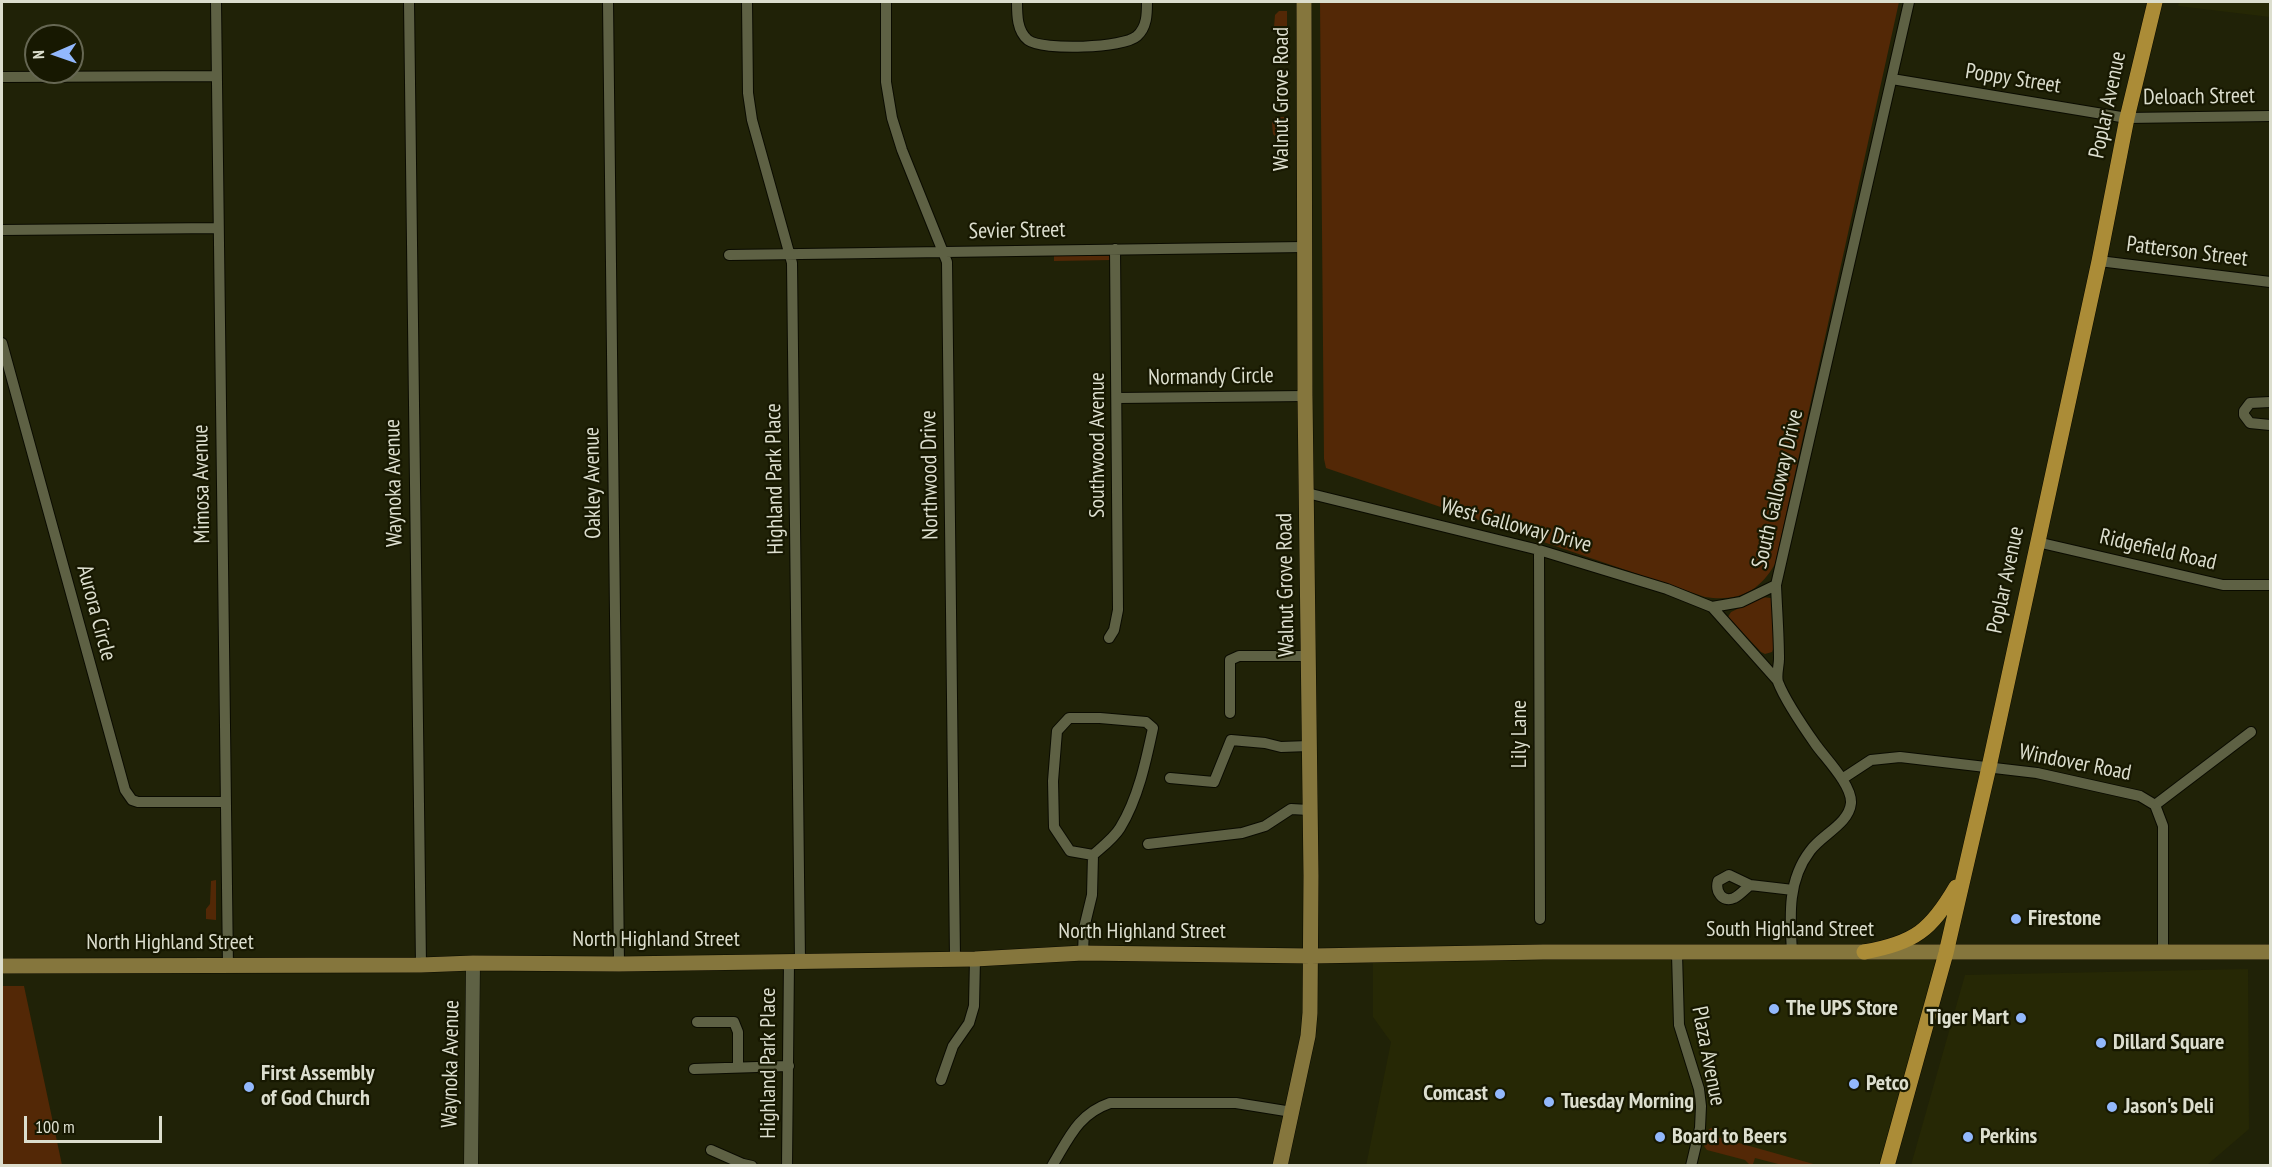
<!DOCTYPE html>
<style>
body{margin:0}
#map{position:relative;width:2272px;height:1167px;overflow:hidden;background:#202207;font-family:"PT Sans Narrow",sans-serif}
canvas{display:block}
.frame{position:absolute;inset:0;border:3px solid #dcdece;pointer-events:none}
.north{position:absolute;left:24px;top:24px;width:60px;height:60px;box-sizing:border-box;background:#171801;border:2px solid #666753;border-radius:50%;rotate:268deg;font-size:16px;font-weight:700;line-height:24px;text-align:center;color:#dcdece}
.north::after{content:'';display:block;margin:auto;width:21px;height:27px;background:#92b8fd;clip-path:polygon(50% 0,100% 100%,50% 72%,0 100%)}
.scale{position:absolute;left:24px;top:1116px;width:138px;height:27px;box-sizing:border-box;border:3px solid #dcdece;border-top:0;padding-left:8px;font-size:18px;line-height:21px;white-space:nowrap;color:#dcdece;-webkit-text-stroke:4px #171801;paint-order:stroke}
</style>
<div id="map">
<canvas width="2272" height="1167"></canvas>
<div class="frame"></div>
<div class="north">N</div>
<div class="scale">100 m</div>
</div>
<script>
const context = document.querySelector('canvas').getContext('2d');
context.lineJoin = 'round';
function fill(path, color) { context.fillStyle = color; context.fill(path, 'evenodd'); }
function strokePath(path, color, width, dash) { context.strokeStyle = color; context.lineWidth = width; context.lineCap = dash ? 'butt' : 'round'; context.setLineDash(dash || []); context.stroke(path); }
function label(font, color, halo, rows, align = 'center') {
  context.font = font + ' "PT Sans Narrow",sans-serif'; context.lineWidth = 4.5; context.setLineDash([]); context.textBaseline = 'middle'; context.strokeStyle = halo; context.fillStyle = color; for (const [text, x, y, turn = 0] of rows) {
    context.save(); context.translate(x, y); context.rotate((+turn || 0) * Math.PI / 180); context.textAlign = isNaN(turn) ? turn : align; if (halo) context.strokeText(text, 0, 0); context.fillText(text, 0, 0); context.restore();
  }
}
fill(new Path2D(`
 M2179 2H2270V17L2178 6Z
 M1946 953 1887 1165 1366 1166 1391 1042 1373 1017V955Z
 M2248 969 2249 1129 2207 1165H1911L1965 975Z`), '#262805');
fill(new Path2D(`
 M1320 2H1899L1775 564C1759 592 1738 602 1705 597L1326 468 1324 459Z
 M1287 11V32L1277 31 1274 27 1275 15 1279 11Z
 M1275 117H1288V141H1280L1273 134 1272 123Z
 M1054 256H1110L1111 260 1054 261Z
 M1762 597 1771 598 1772 601 1774 647 1772 652 1765 654 1761 652 1728 617 1731 612Z
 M216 880V920L206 919V909L210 904 211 881Z
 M2 986H24L62 1165H2Z
 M1711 1128 1715 1129 1714 1136 1817 1165H1782L1755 1158 1753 1164 1750 1165 1745 1160 1707 1150 1704 1146 1708 1130Z`), '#532806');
const minor = new Path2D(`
 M216 2 228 966
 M409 2 421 965
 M608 2 619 964
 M747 2 748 93 752 120 792 263 800 961
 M886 2V82L892 118 902 150 947 262 955 959
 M1017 2C1017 15 1017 31 1028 40 1043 51 1124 48 1137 36 1147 27 1147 14 1147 2
 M2 77 217 76
 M1892 79 2127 118 2270 116
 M2 230 218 228
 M729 255 1304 247
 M2099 261 2270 282
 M2 343 125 790 132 800 138 802H226
 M1118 398 1305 396
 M2270 402 2250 403 2244 411V415L2250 423 2270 425
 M1307 493 1539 550 1667 589 1712 607 1741 602 1776 585
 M2037 542 2223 585H2270
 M1539 550 1540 919
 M1712 607 1777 680
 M1109 638 1114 630 1118 610 1115 249
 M1230 713V660L1239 656H1309
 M1069 718H1100L1146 722 1153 728C1146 761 1138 799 1120 828 1114 838 1102 847 1093 855L1070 851 1054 827 1053 781 1057 731Z
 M1170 778 1214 782 1231 740 1265 743 1281 747 1309 746
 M1842 779 1871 760 1900 757 2037 773 2140 796 2155 805 2163 826V954
 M2155 805 2251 732
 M1148 844 1242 833 1265 826 1291 809 1309 810
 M1750 885C1745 889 1740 895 1734 898 1722 903 1715 891 1718 881L1729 875 1750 885 1793 890
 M1792 952C1790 917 1787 881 1810 851 1821 835 1849 824 1851 803 1852 785 1826 759 1816 745 1804 728 1785 700 1778 682 1776 675 1779 666 1779 659 1779 635 1777 610 1776 585L1909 2
 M1083 953 1084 928 1092 895 1093 855
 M1677 954 1679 1025 1699 1089 1701 1106 1700 1128 1691 1166
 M697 1022H734L738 1032V1066
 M694 1069 789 1066
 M941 1080 953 1046 969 1023 974 1006 975 959
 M711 1150 743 1164 752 1166
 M787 1166 789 961
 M1052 1166C1069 1138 1078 1114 1110 1103H1236L1292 1112`);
const tertiary = new Path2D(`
 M471 1166 473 963`);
const secondary = new Path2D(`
 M2 966 421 965 473 963 619 964 975 959 1083 953 1311 956 1543 952H2270
 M1280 1166 1308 1036 1310 1013 1311 876 1305 396 1304 2`);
const primary = new Path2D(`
 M1864 952C1915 943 1931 930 1956 887
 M1887 1166 1946 953 1989 767 2099 261 2127 118 2155 2`);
strokePath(minor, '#0a0b00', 12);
strokePath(tertiary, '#0a0b00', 15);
strokePath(secondary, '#0a0b00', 16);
strokePath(primary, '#0a0b00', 16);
strokePath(minor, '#5e6144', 10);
strokePath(tertiary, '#5e6144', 14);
strokePath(secondary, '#85763d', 15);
strokePath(primary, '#ab8c37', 15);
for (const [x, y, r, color] of [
 [2016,919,6,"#92b8fd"],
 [1774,1009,6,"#92b8fd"],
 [2021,1018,6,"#92b8fd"],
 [2101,1043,6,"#92b8fd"],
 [1854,1084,6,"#92b8fd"],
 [249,1087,6,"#92b8fd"],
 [1500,1094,6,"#92b8fd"],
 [1549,1102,6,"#92b8fd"],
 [2112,1107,6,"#92b8fd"],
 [1660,1137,6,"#92b8fd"],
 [1968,1137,6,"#92b8fd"]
]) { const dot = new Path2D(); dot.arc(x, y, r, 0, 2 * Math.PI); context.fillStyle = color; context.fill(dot); strokePath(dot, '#171801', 2); }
label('22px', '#dcdece', '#171801', [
 ["Poppy Street",2013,79,9],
 ["Deloach Street",2199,97,-1],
 ["Walnut Grove Road",1282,99,-90],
 ["Poplar Avenue",2108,105,-78],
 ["Sevier Street",1017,231,-1],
 ["Patterson Street",2187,252,7],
 ["Normandy Circle",1211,377,-1],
 ["Southwood Avenue",1098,445,-90],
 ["Northwood Drive",930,475,-91],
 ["Highland Park Place",775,479,-91],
 ["Waynoka Avenue",394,483,-91],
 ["Oakley Avenue",593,483,-91],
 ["Mimosa Avenue",202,484,-91],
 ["South Galloway Drive",1778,489,-77],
 ["West Galloway Drive",1516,526,15],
 ["Ridgefield Road",2158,550,13],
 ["Poplar Avenue",2006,580,-78],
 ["Walnut Grove Road",1286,585,-91],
 ["Aurora Circle",96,613,75],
 ["Lily Lane",1520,734,-90],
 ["Windover Road",2075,763,11],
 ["South Highland Street",1790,930],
 ["North Highland Street",1142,932],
 ["North Highland Street",656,940],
 ["North Highland Street",170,943],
 ["Plaza Avenue",1708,1056,79],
 ["Highland Park Place",769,1063,-90],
 ["Waynoka Avenue",451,1064,-89]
]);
label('bold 22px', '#dcdece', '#171801', [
 ["Firestone",2028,919],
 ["The UPS Store",1786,1009],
 ["Tiger Mart",2009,1018,"right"],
 ["Dillard Square",2113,1043],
 ["First Assembly",261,1074],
 ["of God Church",261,1099],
 ["Petco",1866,1084],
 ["Comcast",1488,1094,"right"],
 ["Tuesday Morning",1561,1102],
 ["Jason's Deli",2124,1107],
 ["Board to Beers",1672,1137],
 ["Perkins",1980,1137]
], 'left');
</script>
